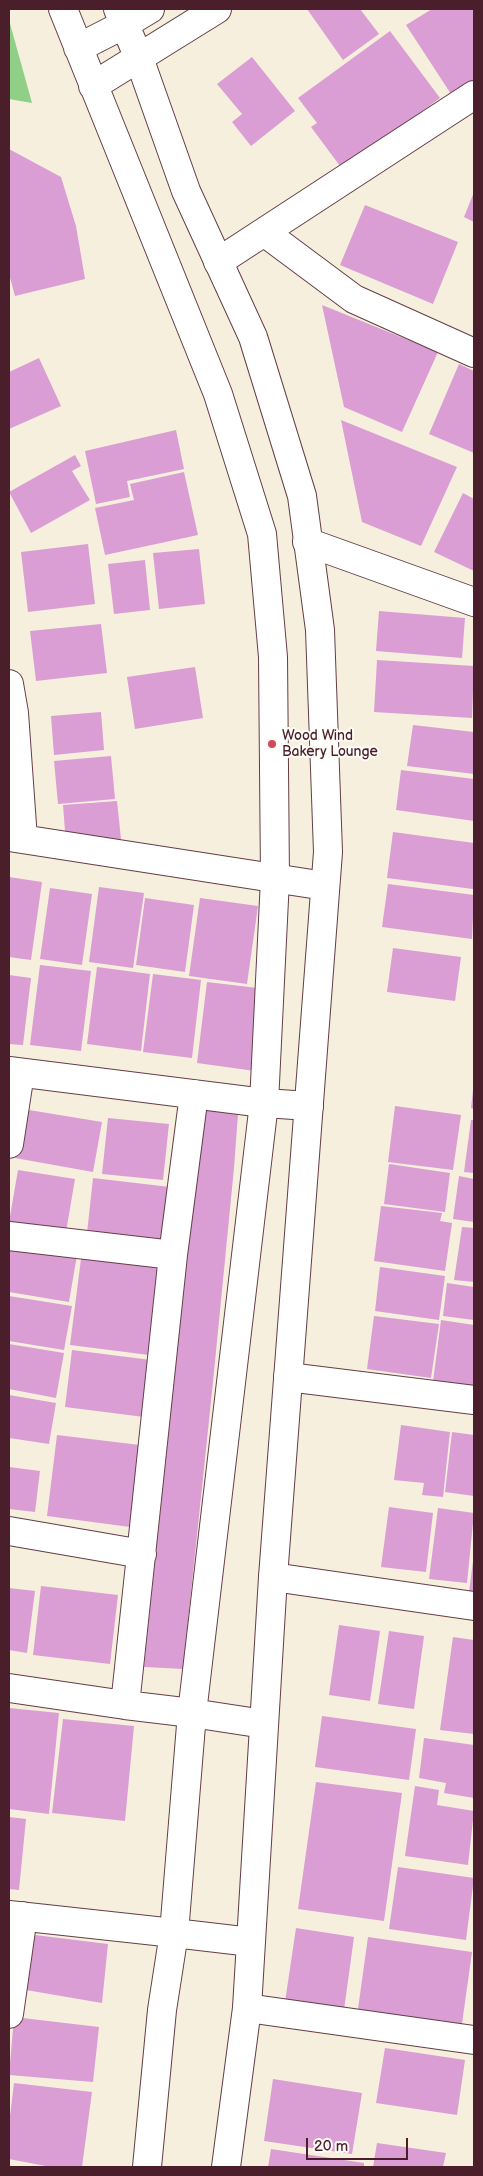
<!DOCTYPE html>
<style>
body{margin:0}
#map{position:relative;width:483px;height:2176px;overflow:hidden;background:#f6efdd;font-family:"Balsamiq Sans",sans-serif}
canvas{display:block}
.frame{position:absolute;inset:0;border:10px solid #4a1f2b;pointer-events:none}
.scale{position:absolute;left:306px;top:2138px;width:102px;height:22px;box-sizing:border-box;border:2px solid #4a1f2b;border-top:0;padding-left:6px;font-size:15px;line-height:18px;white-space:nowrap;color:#4a1f2b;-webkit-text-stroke:4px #fdfcf7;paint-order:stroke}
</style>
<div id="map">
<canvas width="483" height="2176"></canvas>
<div class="frame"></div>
<div class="scale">20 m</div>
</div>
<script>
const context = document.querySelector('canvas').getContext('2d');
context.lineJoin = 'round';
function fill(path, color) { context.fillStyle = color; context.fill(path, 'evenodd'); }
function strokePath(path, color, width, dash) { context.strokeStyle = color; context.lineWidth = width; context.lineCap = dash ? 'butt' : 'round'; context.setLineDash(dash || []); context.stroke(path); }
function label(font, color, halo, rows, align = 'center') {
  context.font = font + ' "Balsamiq Sans",sans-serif'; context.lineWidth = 4; context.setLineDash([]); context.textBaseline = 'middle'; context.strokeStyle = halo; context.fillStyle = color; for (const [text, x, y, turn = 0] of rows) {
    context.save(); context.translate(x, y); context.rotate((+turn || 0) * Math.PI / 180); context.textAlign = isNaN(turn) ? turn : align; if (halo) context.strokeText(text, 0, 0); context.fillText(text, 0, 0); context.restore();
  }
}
fill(new Path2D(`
 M9 20 32 103 9 99Z`), '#8fcf86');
fill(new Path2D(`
 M307 9H360L379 34 343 60Z
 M432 9H474V80L451 94 406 25Z
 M390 31 440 98 343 170 311 127 317 123 298 98Z
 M252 57 295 111 251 146 232 122 242 114 217 84Z
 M9 149 61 177 76 226 85 279 15 296 9 274Z
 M474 192V222L464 217Z
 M365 205 458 242 433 304 340 265Z
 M322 305 438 352 402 432 344 407Z
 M39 358 61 406 9 429V372Z
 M459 364 474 371V453L429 434Z
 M341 420 457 467 421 546 362 522Z
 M176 430 184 469 127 481 130 497 96 504 85 451Z
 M75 455 81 466 72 471 90 500 31 533 9 492Z
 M184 472 198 535 105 555 95 508 134 500 130 484Z
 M463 493 474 499V571L434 552Z
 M88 544 95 604 28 612 21 552Z
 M199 549 205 604 159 609 153 553Z
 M145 560 150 610 114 614 108 564Z
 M379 611 465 618 462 658 376 651Z
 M101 624 107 673 36 681 30 631Z
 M377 660 474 666 472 718 374 712Z
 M195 667 203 718 135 729 127 677Z
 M101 712 104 750 54 755 51 716Z
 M413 725 474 732V774L407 766Z
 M111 756 115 799 58 804 54 761Z
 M401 770 474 779V821L396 810Z
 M117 801 121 839 66 844 63 805Z
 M393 832 474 843 473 889 387 878Z
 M9 877 42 882 31 960 9 957Z
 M388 884 474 895 472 939 382 927Z
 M99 887 144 893 133 968 89 962Z
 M50 888 92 894 82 965 40 959Z
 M145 898 194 905 185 972 136 965Z
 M200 898 258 906 247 984 189 976Z
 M393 948 461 957 455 1001 387 992Z
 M40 965 91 971 81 1051 30 1045Z
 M97 967 150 974 141 1051 87 1044Z
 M153 974 201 980 192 1058 143 1052Z
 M9 975 31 978 23 1045 9 1044Z
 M207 982 266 989 255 1071 197 1063Z
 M473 1090H474V1109L471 1108Z
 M395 1106 461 1115 453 1170 388 1162Z
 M23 1109 102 1122 93 1172 15 1158Z
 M202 1110 238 1114 234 1168 213 1382 183 1669 144 1667Z
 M108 1118 169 1124 163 1180 102 1174Z
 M471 1120H474V1173L464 1172Z
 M389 1164 450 1173 445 1212 384 1204Z
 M18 1170 75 1179 66 1232 9 1222Z
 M459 1176 474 1179V1222L453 1219Z
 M93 1178 170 1187 164 1241 87 1233Z
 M381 1206 442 1213 440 1221 452 1223 445 1271 374 1261Z
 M462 1227 474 1228V1282L454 1280Z
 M10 1244 77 1255 69 1302 9 1292Z
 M82 1251 161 1261 149 1355 70 1345Z
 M380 1267 445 1276 439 1320 375 1311Z
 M447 1283 474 1287V1320L443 1316Z
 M9 1296 72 1306 64 1350 9 1341Z
 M374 1316 439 1324 431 1378 367 1369Z
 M441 1320 474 1325 473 1342 474 1343V1395L432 1389Z
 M9 1344 64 1353 56 1398 9 1389Z
 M72 1350 151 1360 144 1417 65 1407Z
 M9 1395 56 1403 49 1444 9 1438Z
 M401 1425 450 1432 443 1497 422 1495 424 1483 394 1480Z
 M452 1432 474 1435V1496L445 1492Z
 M57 1435 140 1445 130 1527 47 1516Z
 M9 1467 40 1471 35 1512 9 1509Z
 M389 1507 433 1513 426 1572 381 1567Z
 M438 1508 474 1513 467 1583 429 1579Z
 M473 1561H474V1592H469Z
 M41 1586 118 1595 110 1664 33 1655Z
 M9 1588 35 1591 27 1653 9 1650Z
 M339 1625 380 1631 370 1701 329 1695Z
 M389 1631 424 1636 414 1709 378 1704Z
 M453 1637 474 1640V1734L440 1730Z
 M9 1708 59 1713 49 1814 9 1809Z
 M322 1716 416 1729 409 1780 315 1767Z
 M63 1719 134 1726 125 1821 52 1813Z
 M424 1738 474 1745V1798L444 1793 446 1783 419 1778Z
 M316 1782 402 1793 384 1921 298 1909Z
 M415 1786 439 1790 437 1805 474 1811 468 1865 405 1856Z
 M9 1817 26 1819 19 1890 9 1889Z
 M398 1867 474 1878 466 1940 389 1929Z
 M296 1928 354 1937 344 2010 285 2002Z
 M35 1935 108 1944 102 2003 26 1990Z
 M368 1937 472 1952 461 2031 357 2016Z
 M14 2017 99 2027 93 2082 9 2075Z
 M385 2048 465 2060 457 2115 376 2103Z
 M273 2079 362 2093 352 2154 264 2141Z
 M14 2083 92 2092 82 2167H51L9 2159V2124Z
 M377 2143 446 2153 443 2167H373Z
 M271 2149 364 2163V2167H268Z`), '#da9ed4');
const minor = new Path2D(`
 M264 232 354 299 474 353
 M218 262 474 95
 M307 542 474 602
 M9 684 14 713 23 839
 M9 837 325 886
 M9 1071 264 1103 309 1106
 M9 1144 20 1073
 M9 1236 173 1255 125 1705
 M173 1255 194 1094
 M288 1377 474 1400
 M9 1531 142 1554
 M273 1577 474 1606
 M9 1688 125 1705 192 1713
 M9 1915 174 1933
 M247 2008 474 2040
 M9 2014 23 1916`);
const tertiary = new Path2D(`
 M63 9 218 394 262 534 273 657 275 879 264 1103 192 1713 174 1933 162 2010 147 2167
 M118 9 139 58 186 191 253 337 302 496 320 630 328 852 273 1577 247 2008 226 2167
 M78 48 125 24 150 9
 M93 86 217 9
 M192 1713 264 1724
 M174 1933 251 1942`);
strokePath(minor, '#643e46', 30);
strokePath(tertiary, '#643e46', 30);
strokePath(minor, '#fff', 28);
strokePath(tertiary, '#fff', 28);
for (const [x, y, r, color] of [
 [272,744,5,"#d1495b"]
]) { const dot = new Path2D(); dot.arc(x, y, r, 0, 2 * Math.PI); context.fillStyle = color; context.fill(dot); strokePath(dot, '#fdfcf7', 2); }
label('14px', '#4a1f2b', '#fdfcf7', [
 ["Wood Wind",282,736],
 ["Bakery Lounge",282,752]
], 'left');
</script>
